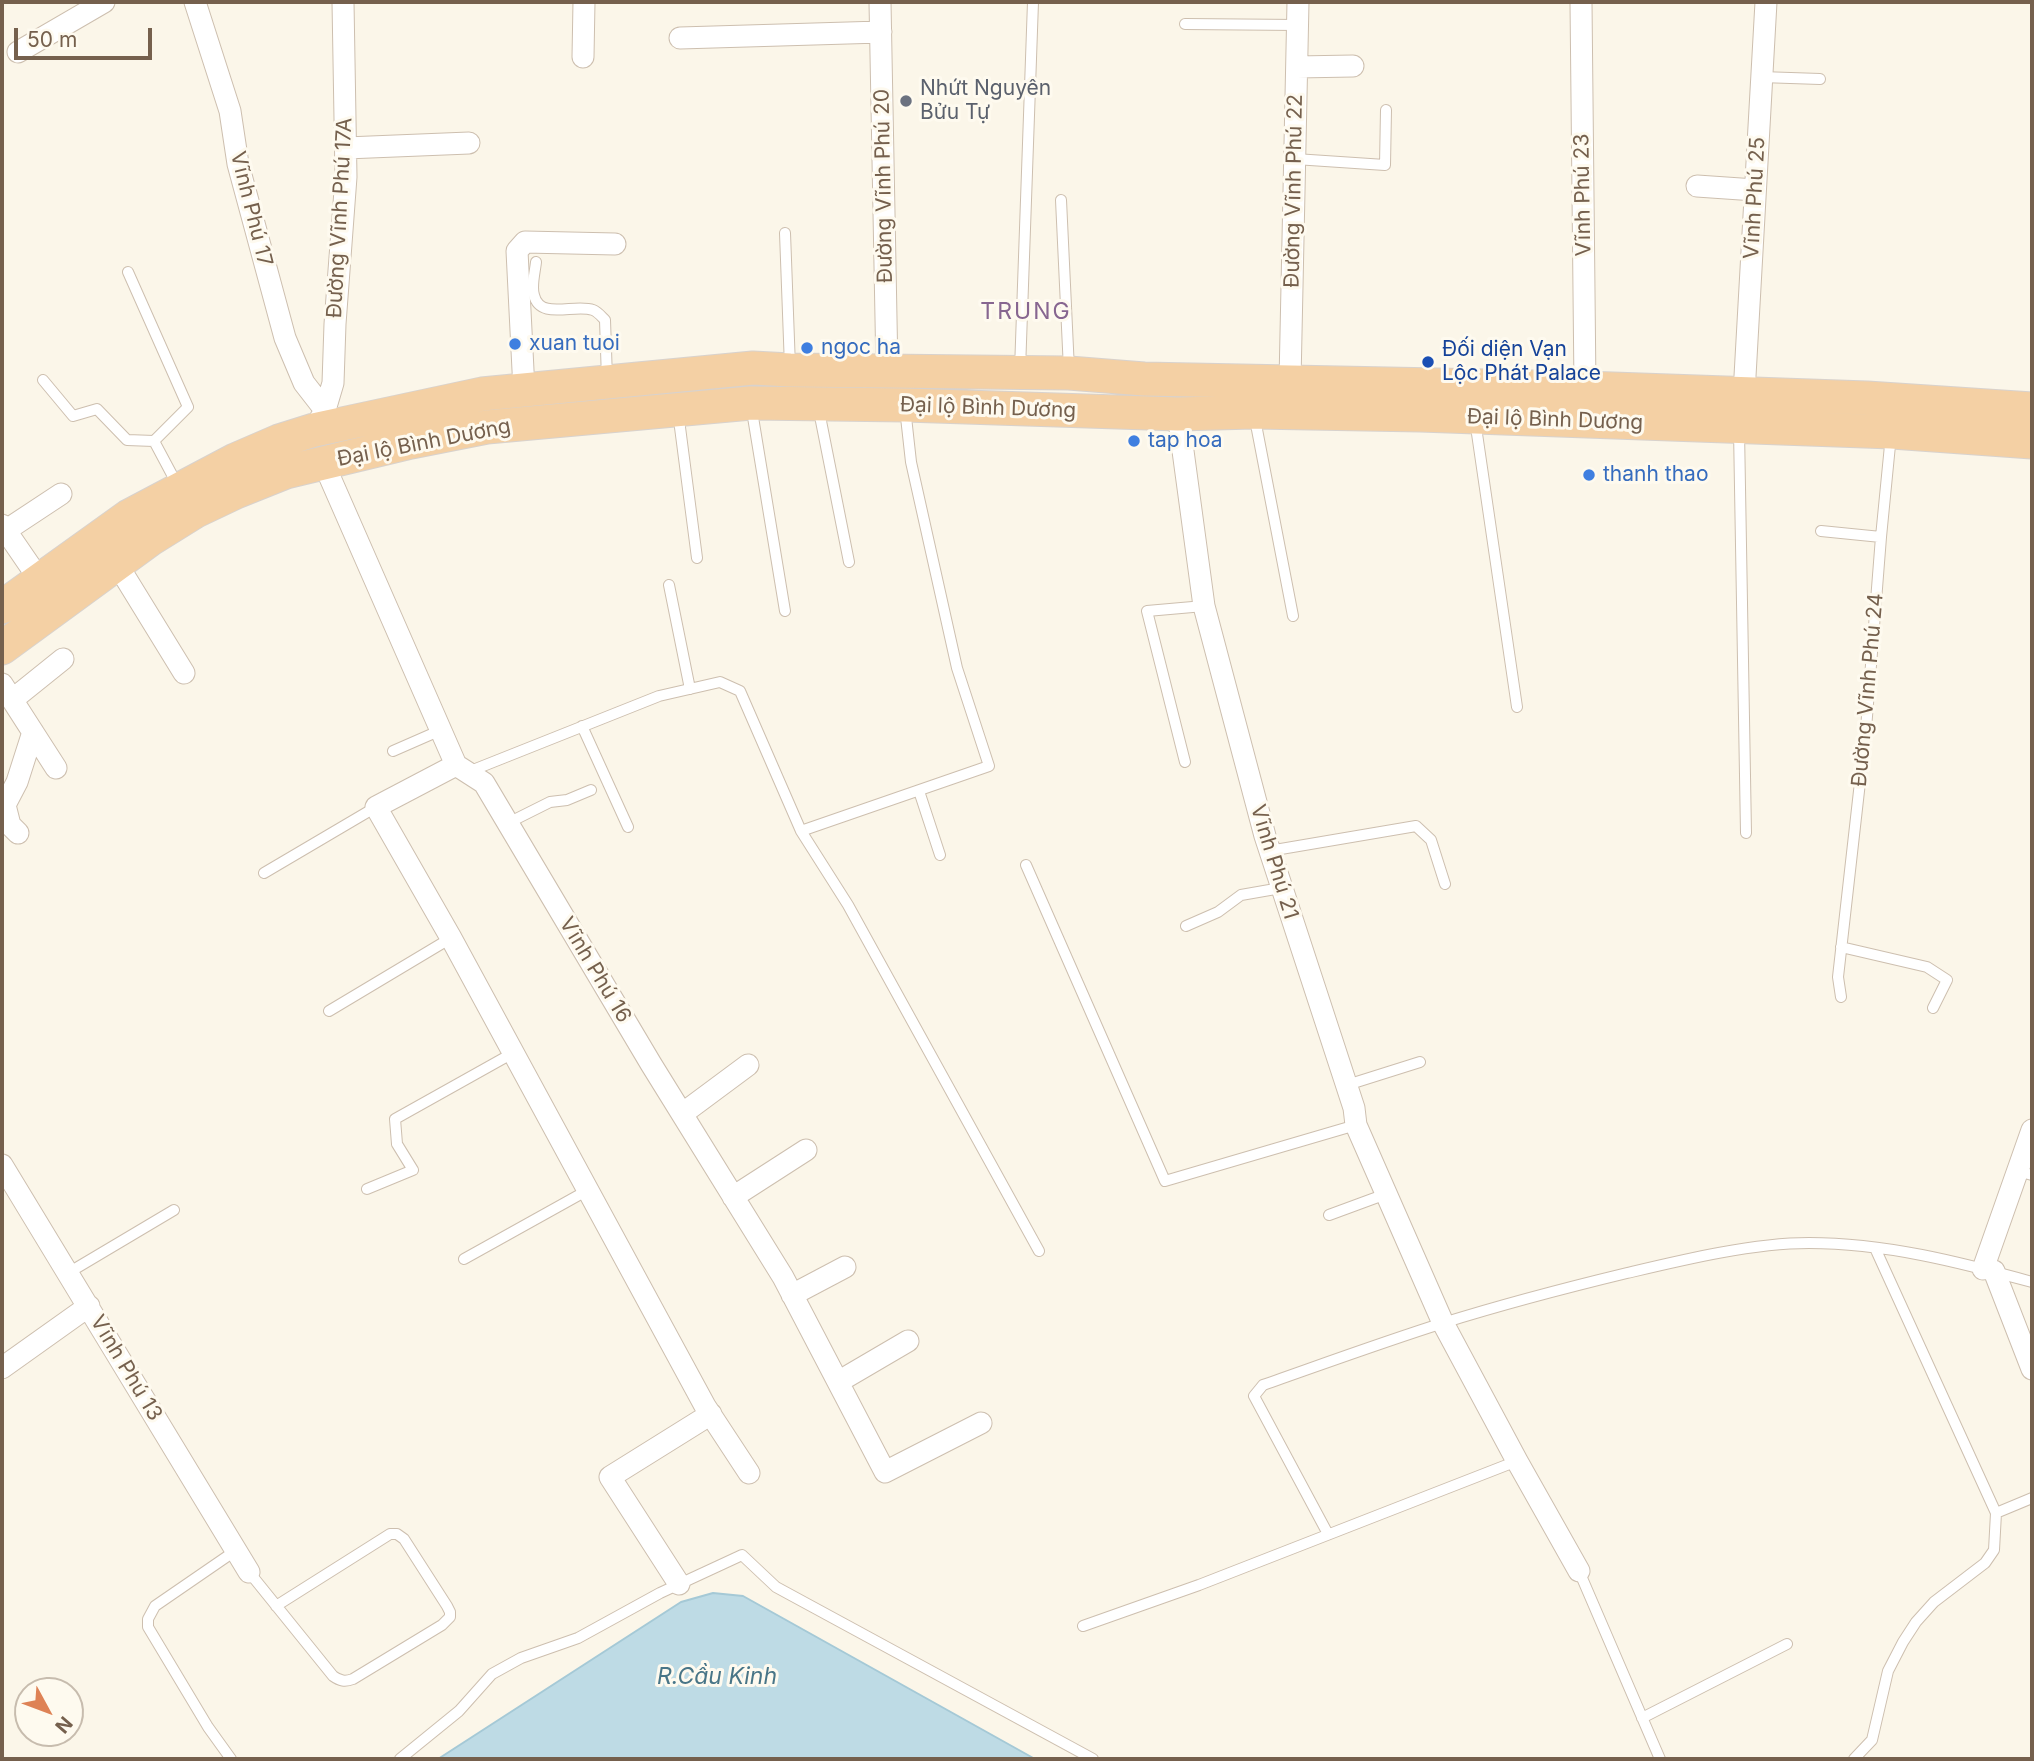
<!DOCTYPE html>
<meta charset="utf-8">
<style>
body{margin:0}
#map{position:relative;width:2034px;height:1761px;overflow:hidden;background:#fbf6e9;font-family:Inter,sans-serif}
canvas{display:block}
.frame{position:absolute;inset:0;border:4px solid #75604d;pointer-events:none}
.north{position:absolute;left:14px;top:1677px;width:70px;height:70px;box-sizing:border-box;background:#fefaef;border:2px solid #c7bcae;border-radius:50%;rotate:131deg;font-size:19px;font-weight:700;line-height:28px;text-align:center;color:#75604d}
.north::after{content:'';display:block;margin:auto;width:24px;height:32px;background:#de8255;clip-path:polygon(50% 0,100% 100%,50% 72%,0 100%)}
.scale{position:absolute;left:14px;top:28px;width:138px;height:32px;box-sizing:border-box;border:4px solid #75604d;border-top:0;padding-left:9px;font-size:21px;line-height:24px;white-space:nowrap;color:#75604d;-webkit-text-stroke:5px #fefaef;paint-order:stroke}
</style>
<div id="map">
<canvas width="2034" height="1761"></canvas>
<div class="frame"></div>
<div class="north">N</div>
<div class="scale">50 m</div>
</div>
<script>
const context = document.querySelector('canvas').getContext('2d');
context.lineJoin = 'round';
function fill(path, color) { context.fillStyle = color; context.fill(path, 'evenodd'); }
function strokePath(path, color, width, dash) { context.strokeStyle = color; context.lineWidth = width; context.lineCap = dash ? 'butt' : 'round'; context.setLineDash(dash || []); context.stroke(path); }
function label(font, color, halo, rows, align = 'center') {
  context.font = font + ' Inter,sans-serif'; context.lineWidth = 6; context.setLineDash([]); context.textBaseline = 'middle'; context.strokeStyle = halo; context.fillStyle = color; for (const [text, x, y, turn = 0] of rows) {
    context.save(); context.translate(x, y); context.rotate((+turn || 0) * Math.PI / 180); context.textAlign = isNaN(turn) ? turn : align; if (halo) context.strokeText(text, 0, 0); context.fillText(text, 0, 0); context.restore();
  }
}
const water = new Path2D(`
 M713 1593 743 1596 1035 1759H438L681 1602Z`);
fill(water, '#bedbe5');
strokePath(water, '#a5c9d6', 2);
const service = new Path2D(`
 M1185 24 1298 25
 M1761 77 1820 79
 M1295 159 1385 165 1386 110
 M1061 200 1069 370
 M785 233 790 367
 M536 262C535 272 531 286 534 295 540 321 575 303 593 310 598 312 601 316 605 320L607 379
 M128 272 188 407 154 441 178 486
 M1020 370 1033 2
 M43 380 73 416 97 409 127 440 154 441
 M751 405 785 611
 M818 406 849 562
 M905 408 911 462 957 668 989 766 801 831 848 905 1039 1251
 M678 412 697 558
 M1254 414 1293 616
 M1475 420 1517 707
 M1739 430 1746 833
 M1821 531 1881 537
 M669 585 690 689
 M582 726 628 827
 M393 751 441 730
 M1185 762 1147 611 1204 606
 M468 772 659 696 720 682 740 691 801 831
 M919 791 940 855
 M508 823 550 802 567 800 591 790
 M1269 851 1416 826 1431 840 1445 884
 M1026 865 1165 1181 1356 1125
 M264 873 376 807
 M1186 926 1218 912 1241 895 1281 888
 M1841 947 1927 967 1947 980 1933 1008
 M1841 997 1838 977 1866 729 1881 537 1891 435
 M329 1011 451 938
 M1347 1085 1420 1062
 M2018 1171 2032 1175
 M367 1189 413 1170 397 1144 395 1119 513 1053
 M1329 1215 1386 1194
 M464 1259 588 1190
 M68 1273 174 1210
 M1996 1513 2032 1498
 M1328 1534 1254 1396 1263 1385C1323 1364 1383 1342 1443 1323 1504 1304 1565 1288 1627 1273 1682 1260 1752 1243 1809 1243 1885 1243 1959 1262 2032 1282
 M1579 1571 1660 1759
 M249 1572 333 1676C340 1681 345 1682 353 1679L442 1625 450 1617V1612L447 1606 404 1539 397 1534H390L276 1606
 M1083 1626 1199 1585 1517 1461
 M1642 1718 1787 1644
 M231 1759 208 1727 148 1627V1619L155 1606 235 1551
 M400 1759 459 1711 492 1674 521 1658 578 1638 660 1593 742 1555 776 1587 1093 1759
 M1854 1759 1872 1740 1888 1671 1903 1642 1916 1622 1934 1602 1985 1563 1994 1550 1996 1513 1875 1248`);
const minor = new Path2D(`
 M195 2 230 111 238 164 285 338 304 383 325 410
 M880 2 887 371
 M1581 2 1585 388
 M680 38 881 32
 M18 52 104 2
 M583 57 584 2
 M1297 67 1353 66
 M346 148 469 143
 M1697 186 1755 190
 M1290 381 1298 2
 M524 390 517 251 525 242 615 244
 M1744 394 1766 2
 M1178 414 1204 606 1265 836 1354 1108 1356 1125 1443 1323 1517 1461 1579 1571
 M314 430 325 410 333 383 335 324 346 177 343 2
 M324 464 456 765 484 783 651 1064 783 1277 885 1472 981 1423
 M2 525 39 579
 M5 531 61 494
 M117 564 184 673
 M2 684 56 768
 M12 700 63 659
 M456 765 376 807 451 938 705 1406 749 1473
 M18 833 10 825 5 805 17 782 33 732
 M682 1114 748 1065
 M2 1165 249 1572
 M733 1197 806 1150
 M1983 1269 2032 1130
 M1994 1271 2032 1369
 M792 1295 845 1267
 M2 1368 89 1306
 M838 1382 908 1341
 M679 1584 610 1477 711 1414`);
const trunk = new Path2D(`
 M2 607 129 516 235 460 279 441 314 430 482 394 753 368 790 370 1069 373 1144 379 1585 388 1867 398 2032 409
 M2 648 151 539 196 511 236 492 286 472 411 442 487 427 751 403 905 405 1178 414 1254 412 1420 415 1892 432 2032 442`);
strokePath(service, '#cdbfaf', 12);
strokePath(minor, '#cdbfaf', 23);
strokePath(trunk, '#d8d2cd', 35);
strokePath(service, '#fff', 10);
strokePath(minor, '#fff', 21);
strokePath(trunk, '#f4d0a4', 33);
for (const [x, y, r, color] of [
 [906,101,7,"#6b7280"],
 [515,344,7,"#3f7fe0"],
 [807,348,7,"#3f7fe0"],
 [1428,362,7,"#1a4fb4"],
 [1134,441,7,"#3f7fe0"],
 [1589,475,7,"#3f7fe0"]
]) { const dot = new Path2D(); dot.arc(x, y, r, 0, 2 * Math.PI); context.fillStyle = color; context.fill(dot); strokePath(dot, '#fefaef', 2.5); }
label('21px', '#5b616d', '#fefaef', [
 ["Nhứt Nguyên",920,89],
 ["Bửu Tự",920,113]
], 'left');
label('21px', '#75604d', '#fefaef', [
 ["Đường Vĩnh Phú 20",884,186,-91],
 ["Đường Vĩnh Phú 22",1294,191,-89],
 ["Vĩnh Phú 23",1583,195,-91],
 ["Vĩnh Phú 25",1755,198,-87],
 ["Vĩnh Phú 17",251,209,76],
 ["Đường Vĩnh Phú 17A",340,218,-87],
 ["Đại lộ Bình Dương",988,408,2],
 ["Đại lộ Bình Dương",1555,420,2],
 ["Đại lộ Bình Dương",424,443,-11],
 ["Đường Vĩnh Phú 24",1868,690,-85],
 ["Vĩnh Phú 21",1274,862,73],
 ["Vĩnh Phú 16",595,970,59],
 ["Vĩnh Phú 13",126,1368,59]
]);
label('21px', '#366cbe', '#fefaef', [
 ["xuan tuoi",529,344],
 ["ngoc ha",821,348],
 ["tap hoa",1148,441],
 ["thanh thao",1603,475]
], 'left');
label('21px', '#164399', '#fefaef', [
 ["Đối diện Vạn",1442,350],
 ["Lộc Phát Palace",1442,374]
], 'left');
context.letterSpacing = '2px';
label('23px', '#876690', '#fefaef', [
 ["TRUNG",1026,312]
]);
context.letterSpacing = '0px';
label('italic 23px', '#487587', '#fefaef', [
 ["R.Cầu Kinh",717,1677]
]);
</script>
